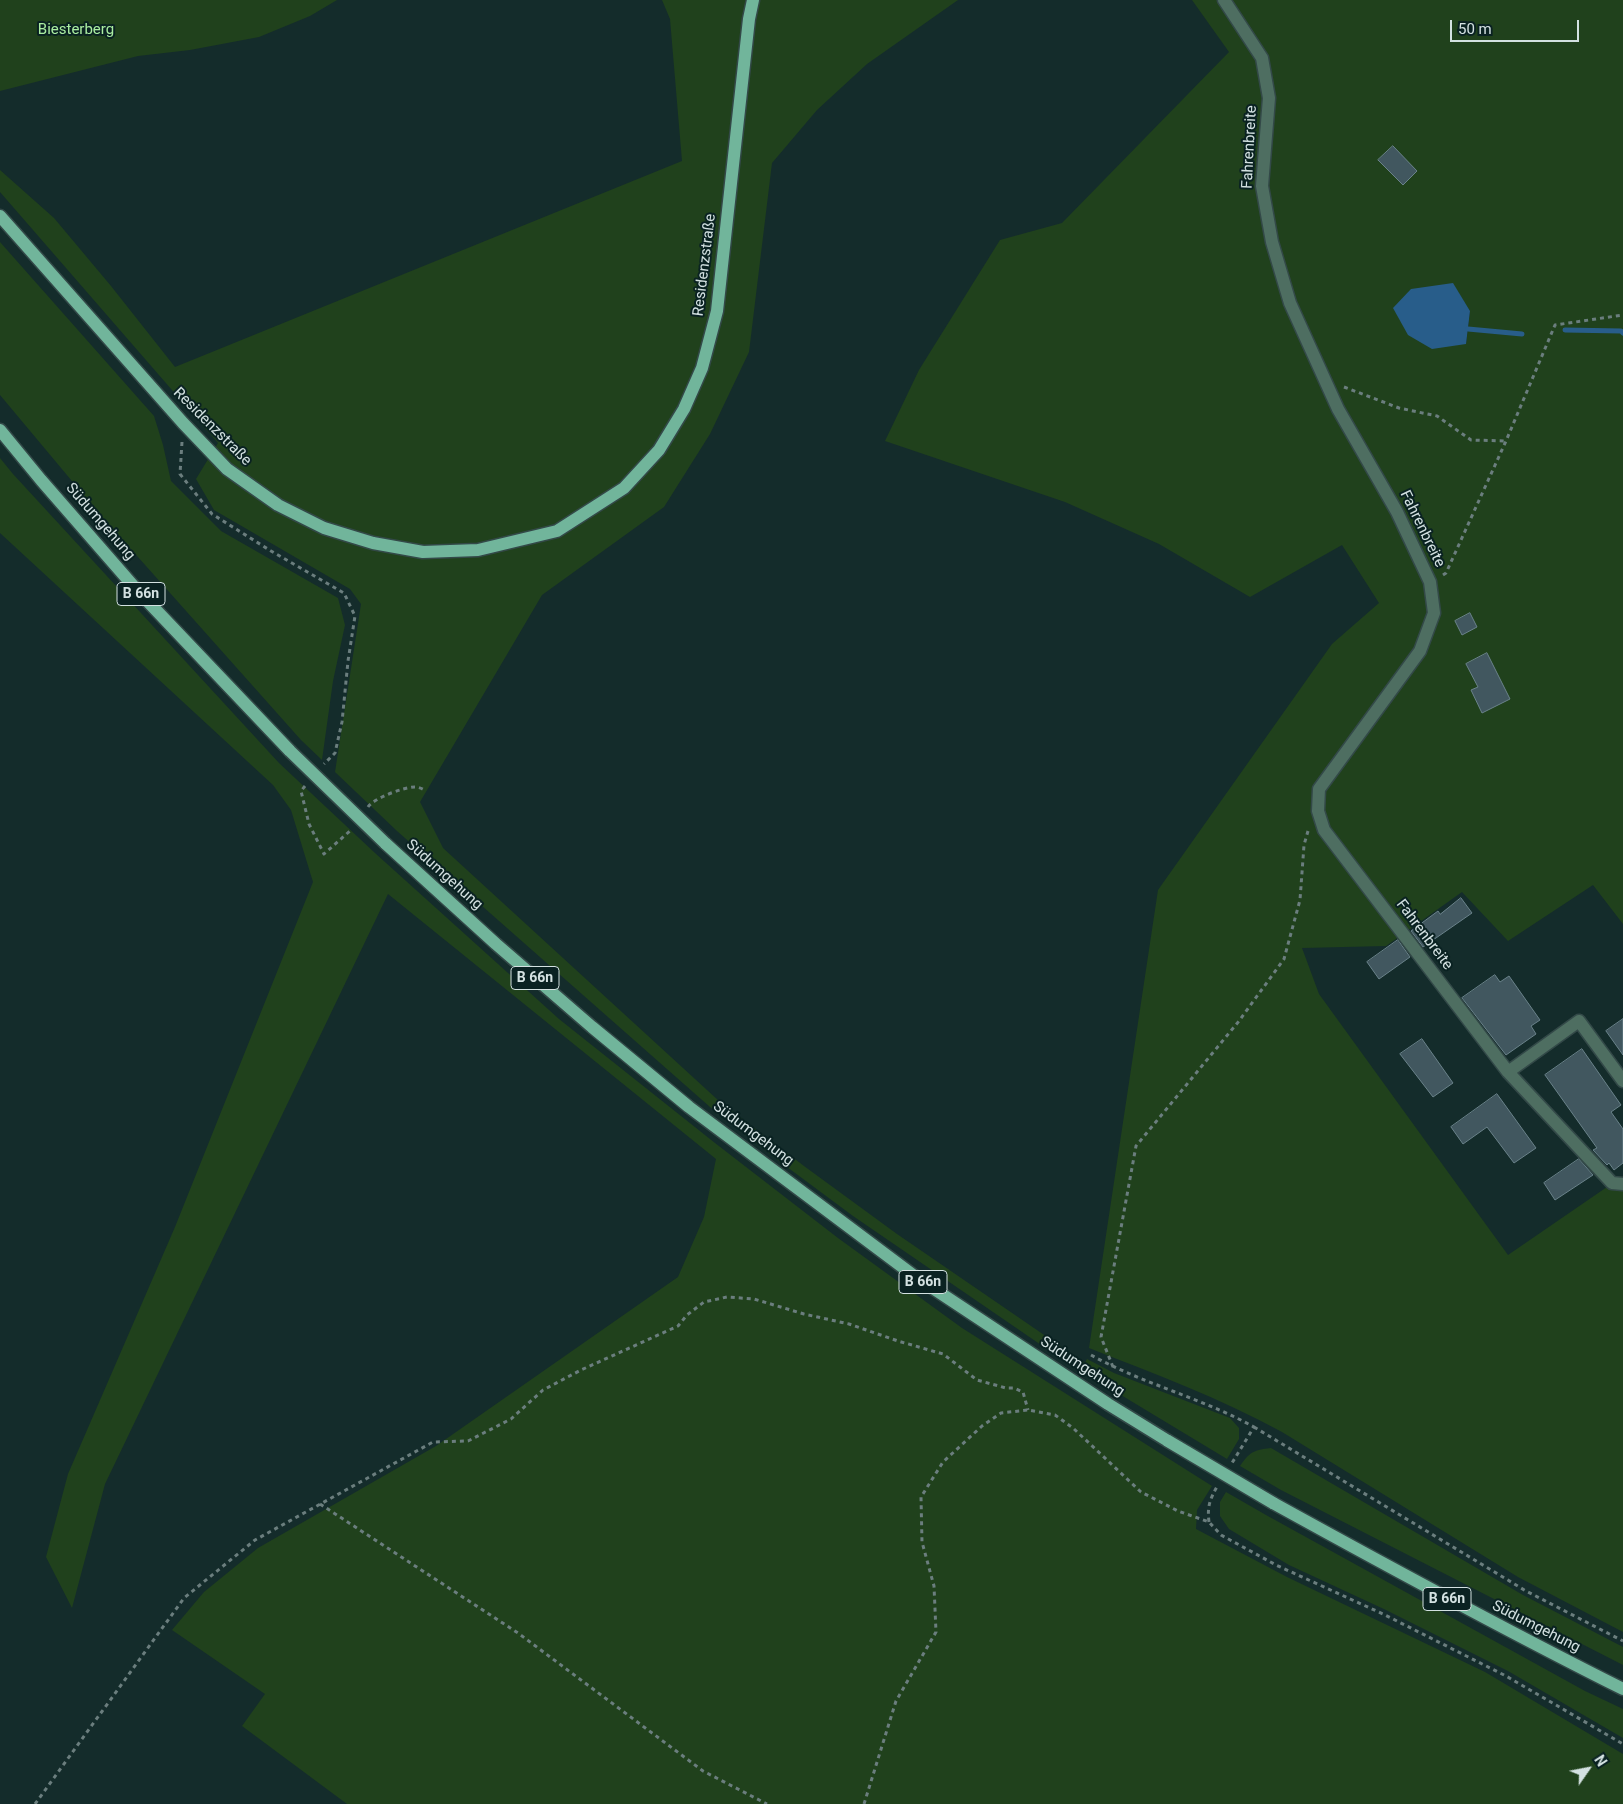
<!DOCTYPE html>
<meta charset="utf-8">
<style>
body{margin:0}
#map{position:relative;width:1623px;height:1804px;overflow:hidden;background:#142c2b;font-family:Roboto,sans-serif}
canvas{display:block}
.north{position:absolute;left:1563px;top:1744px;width:50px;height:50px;-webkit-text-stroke:4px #0a2222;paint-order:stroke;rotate:57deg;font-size:14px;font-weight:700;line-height:20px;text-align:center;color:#d3e1e1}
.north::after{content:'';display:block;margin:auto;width:18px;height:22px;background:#d3e1e1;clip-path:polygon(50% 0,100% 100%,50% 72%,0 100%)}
.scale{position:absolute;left:1450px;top:20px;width:129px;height:22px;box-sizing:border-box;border:2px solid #d3e1e1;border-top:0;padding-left:6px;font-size:15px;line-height:18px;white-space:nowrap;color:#d3e1e1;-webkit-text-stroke:4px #0a2222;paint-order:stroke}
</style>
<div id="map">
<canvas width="1623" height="1804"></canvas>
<div class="north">N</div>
<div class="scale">50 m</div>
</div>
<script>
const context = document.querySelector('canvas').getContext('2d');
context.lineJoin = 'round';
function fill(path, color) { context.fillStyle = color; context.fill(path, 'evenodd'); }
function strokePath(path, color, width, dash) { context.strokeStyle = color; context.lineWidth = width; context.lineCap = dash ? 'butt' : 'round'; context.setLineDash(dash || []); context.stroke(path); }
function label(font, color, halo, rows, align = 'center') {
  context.font = font + ' Roboto,sans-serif'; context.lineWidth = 4; context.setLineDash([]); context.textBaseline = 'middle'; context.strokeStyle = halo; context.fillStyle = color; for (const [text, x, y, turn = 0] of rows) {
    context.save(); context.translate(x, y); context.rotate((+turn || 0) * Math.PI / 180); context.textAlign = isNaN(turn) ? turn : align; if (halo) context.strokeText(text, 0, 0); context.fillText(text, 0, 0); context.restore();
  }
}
fill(new Path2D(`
 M0 0H337L310 16 259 37 190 50 138 56 0 91Z
 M662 0H958L867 64 817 110 772 163 749 352 710 434 664 507 542 595 420 802 443 848 719 1101 804 1166 897 1234 1085 1363 1087 1359 1114 1373 1230 1418 1239 1428V1439L1227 1459 1063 1360 853 1216 783 1164 710 1107 397 831 335 772 361 604 350 589 214 510 196 479 218 443 0 192V170L54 218 111 286 175 367 682 161 670 19Z
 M1192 0H1623V924L1593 885 1508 941 1462 892 1386 946 1302 948 1319 994 1508 1255 1623 1176V1632L1518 1577 1282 1432C1220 1398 1155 1374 1089 1348L1158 890 1332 644 1379 603 1342 545 1250 597 1159 544 1065 502 885 441 919 370 1000 240 1062 223 1229 52ZM1452 283 1470 311 1466 344Z
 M0 242 154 416 163 445 171 481 221 531 338 598 345 625 333 681 322 760 301 740 97 511 0 395Z
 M0 458 13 474 279 763 375 853 559 1019 715 1143 838 1238 962 1328 1212 1486 1197 1510 1196 1529 1287 1577 1485 1672 1623 1754V1804H347L242 1726 265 1694 172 1630 204 1592 258 1548 436 1446 678 1277 704 1217 716 1159 388 894 105 1484 72 1608 46 1557 68 1474 175 1227 313 882 291 810 273 785 0 533Z
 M1271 1448 1523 1595 1623 1647V1665L1281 1490 1240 1466C1250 1452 1253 1450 1271 1448Z
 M1226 1492 1266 1515 1585 1691 1623 1709V1738L1508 1671 1386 1610 1289 1565 1229 1529 1220 1516V1502Z`), '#20411c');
fill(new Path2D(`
 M1453 283 1470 311 1466 344 1432 349 1408 335 1393 308 1411 289Z`), '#285d8a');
strokePath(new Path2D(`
 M1468 329 1522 334
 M1565 330 1621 331 1623 333`), '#285d8a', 5);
const building = new Path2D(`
 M1393 146 1417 171 1403 185 1378 160Z
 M1470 613 1477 627 1462 635 1455 621Z
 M1487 653 1510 699 1482 713 1471 690 1478 687 1466 664Z
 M1461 898 1472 913 1423 947 1411 931 1438 911 1440 914Z
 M1398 940 1410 957 1379 979 1367 962Z
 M1495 975 1500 982 1509 976 1540 1020 1531 1026 1536 1034 1506 1055 1462 998Z
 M1623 1019V1055L1606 1031Z
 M1422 1039 1453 1083 1433 1097 1400 1054Z
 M1582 1049 1621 1105 1611 1112 1623 1129V1163L1614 1170 1609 1163 1607 1165 1593 1150 1597 1148 1545 1075Z
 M1497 1094 1536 1148 1514 1163 1487 1127 1463 1144 1451 1127Z
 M1579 1159 1593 1175 1555 1200 1544 1183Z`);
fill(building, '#41575f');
strokePath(building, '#6a828a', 1);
const minor = new Path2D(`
 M1224 0 1262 58 1269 98 1262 186 1272 242 1290 303 1338 409 1397 512 1430 582 1434 613 1420 651 1319 789 1318 811 1324 830 1508 1072 1612 1183 1623 1184
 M1508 1072 1579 1021 1623 1081`);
const major = new Path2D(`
 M0 216 183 423 227 469 278 505 324 528 373 543 423 552 478 550 557 531 624 488 659 450 684 409 702 368 717 311 749 19 753 0
 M0 430 41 480 136 589 290 751
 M385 843 496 944 592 1027 689 1107 913 1275 1108 1404 1168 1441
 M1273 1503C1389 1567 1505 1630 1623 1689`);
strokePath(minor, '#334948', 15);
strokePath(major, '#334948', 15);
strokePath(new Path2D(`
 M1344 387 1399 408 1437 416 1471 440 1506 441
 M182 442 180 474 212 514 271 551 344 593 355 616 348 661 342 722 335 753 324 764
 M1443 575 1446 573 1506 441 1555 325 1623 315
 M305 786 301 791 309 824 324 854 351 830
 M368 807C374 798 404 787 415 787 419 787 423 789 426 791
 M1091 1355C1143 1384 1202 1398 1254 1427L1232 1463
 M1113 1367 1101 1337 1136 1146 1239 1021 1284 959 1300 900 1304 845 1308 831
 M1254 1427 1526 1591 1623 1641
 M320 1504 518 1633 703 1771 767 1804
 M1209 1522C1207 1506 1210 1499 1218 1485
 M35 1804 184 1598 255 1540 433 1442 468 1441 511 1419 543 1390 581 1370 678 1326 687 1315 704 1302 727 1297 754 1299 804 1314 849 1324 898 1341 943 1354 977 1380 1006 1388H1014L1023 1392 1028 1410
 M864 1804 896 1701 936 1632 934 1586 922 1542 921 1497 943 1462 982 1426 1001 1413 1028 1410 1055 1415 1073 1428 1141 1492 1178 1511 1209 1522 1221 1535 1276 1565 1383 1614 1506 1676 1623 1744`), '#6b7e7e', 3, [4, 4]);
strokePath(minor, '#4e6e61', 12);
strokePath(major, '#71b59b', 12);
const majorBridge = new Path2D(`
 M290 751 385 843
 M1168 1441 1273 1503`);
strokePath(majorBridge, '#334948', 15, []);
strokePath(majorBridge, '#71b59b', 12);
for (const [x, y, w] of [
 [141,594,48],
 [535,978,48],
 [923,1282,48],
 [1447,1599,48]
]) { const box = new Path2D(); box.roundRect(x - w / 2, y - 11.5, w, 23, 4); context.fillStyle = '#0a2222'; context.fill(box); strokePath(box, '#d3e1e1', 1); }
label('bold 14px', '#d3e1e1', null, [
 ["B 66n",141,594],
 ["B 66n",535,978],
 ["B 66n",923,1282],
 ["B 66n",1447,1599]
]);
label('15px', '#aaeda1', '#0a2222', [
 ["Biesterberg",76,30]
]);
label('15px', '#d3e1e1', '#0a2222', [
 ["Fahrenbreite",1250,147,-87],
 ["Residenzstraße",705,265,-83],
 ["Residenzstraße",212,427,45],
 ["Südumgehung",100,522,49],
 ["Fahrenbreite",1422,529,64],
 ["Südumgehung",444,875,42],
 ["Fahrenbreite",1424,935,53],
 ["Südumgehung",753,1134,37],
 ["Südumgehung",1082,1367,33],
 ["Südumgehung",1536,1627,27]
]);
</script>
